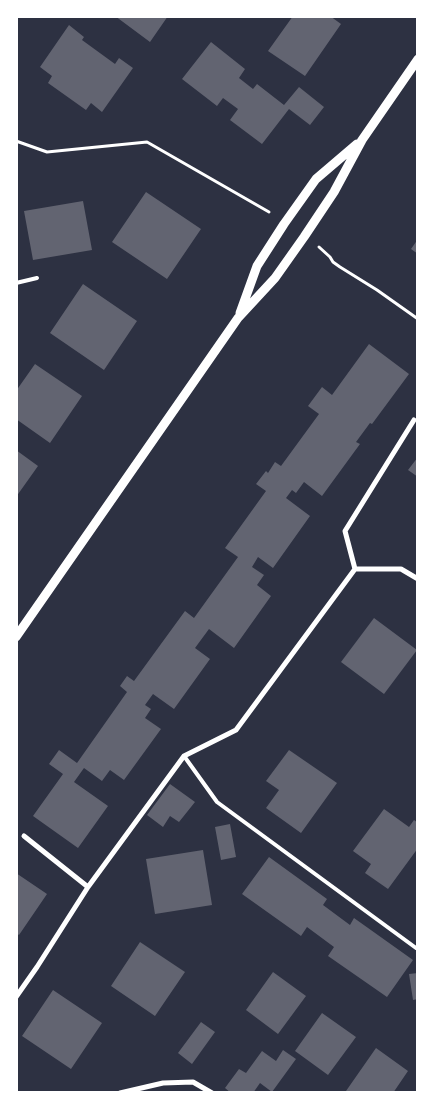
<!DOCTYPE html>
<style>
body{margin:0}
#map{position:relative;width:434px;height:1109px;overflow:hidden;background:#2d3142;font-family:"Work Sans",sans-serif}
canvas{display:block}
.frame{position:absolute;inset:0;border:18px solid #fff;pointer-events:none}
</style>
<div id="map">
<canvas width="434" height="1109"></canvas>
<div class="frame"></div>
</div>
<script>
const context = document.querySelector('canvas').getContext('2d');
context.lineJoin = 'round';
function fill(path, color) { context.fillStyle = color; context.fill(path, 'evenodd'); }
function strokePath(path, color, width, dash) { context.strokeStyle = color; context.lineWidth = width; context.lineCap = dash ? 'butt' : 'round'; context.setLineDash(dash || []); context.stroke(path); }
fill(new Path2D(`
 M115 16H168L150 42Z
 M293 16H330L341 24 305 76 268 51Z
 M69 25 84 37 82 40 115 64 119 58 133 68 102 112 91 103 86 110 48 83 52 76 40 67Z
 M211 42 245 69 239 78 253 89 257 84 284 105 299 87 324 107 310 125 289 109 262 144 230 120 238 109 223 98 217 106 182 79Z
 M146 192 201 229 167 279 112 242Z
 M83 201 92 250 33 260 24 211Z
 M418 239V254L411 249Z
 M83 284 137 321 104 370 50 333Z
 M369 344 409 374 372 424 370 423 356 442 360 444 322 496 304 482 296 493 292 490 286 498 310 516 273 568 258 557 252 567 264 575 257 585 271 596 234 648 209 629 195 648 210 659 174 709 153 694 145 705 151 709 145 718 161 729 124 780 110 770 102 781 84 768 74 782 108 806 78 848 33 816 63 774 49 764 59 750 77 763 127 692 120 686 127 676 134 681 185 611 194 618 238 557 225 548 266 491 256 484 266 471 268 473 275 462 281 466 319 414 308 406 322 387 332 395Z
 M35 364 82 396 50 443 16 419V391Z
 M16 450 38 466 16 497Z
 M418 457V477L408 470Z
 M374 618 417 650 384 694 341 662Z
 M289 750 337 783 301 833 266 808 279 790 266 781Z
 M170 784 195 802 179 822 170 816 163 827 147 815Z
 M384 809 409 827 414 820 418 823V848L388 889 365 873 371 864 353 851Z
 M230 824 236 857 221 860 215 827Z
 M203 850 212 905 155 914 146 859Z
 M269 857 327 899 323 905 350 925 354 918 413 960 387 997 328 956 334 947 307 927 301 936 242 894Z
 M16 873 47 894 19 935 16 933Z
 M140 942 185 972 155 1016 111 986Z
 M273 972 306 996 278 1034 246 1010Z
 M418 973V999L413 1000 409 974Z
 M53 990 102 1023 71 1069 22 1036Z
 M322 1013 356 1037 328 1075 295 1051Z
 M201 1022 215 1032 192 1064 178 1053Z
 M376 1048 408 1071 393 1093H348L346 1091Z
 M283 1050 296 1059 272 1092 260 1083 253 1093H231L225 1088 239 1069 246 1073 262 1051 276 1061Z`), '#626471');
strokePath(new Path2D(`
 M16 141 47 152 147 142 269 212
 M319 247 330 257 333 262 340 267 377 290 418 319`), '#fff', 3);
strokePath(new Path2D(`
 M16 283 37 278
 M184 756 217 802 416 948`), '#fff', 4);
strokePath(new Path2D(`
 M355 569 345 531 414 420
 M24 836 88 887 184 756 236 730 355 569H401L418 579
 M16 997 37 967 88 887
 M120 1093 163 1083 193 1082 212 1093`), '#fff', 5);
strokePath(new Path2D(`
 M240 313 257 266 284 224 316 179 357 144
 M16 637 238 318 275 278 304 237 334 192 362 140 418 59`), '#fff', 9);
</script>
